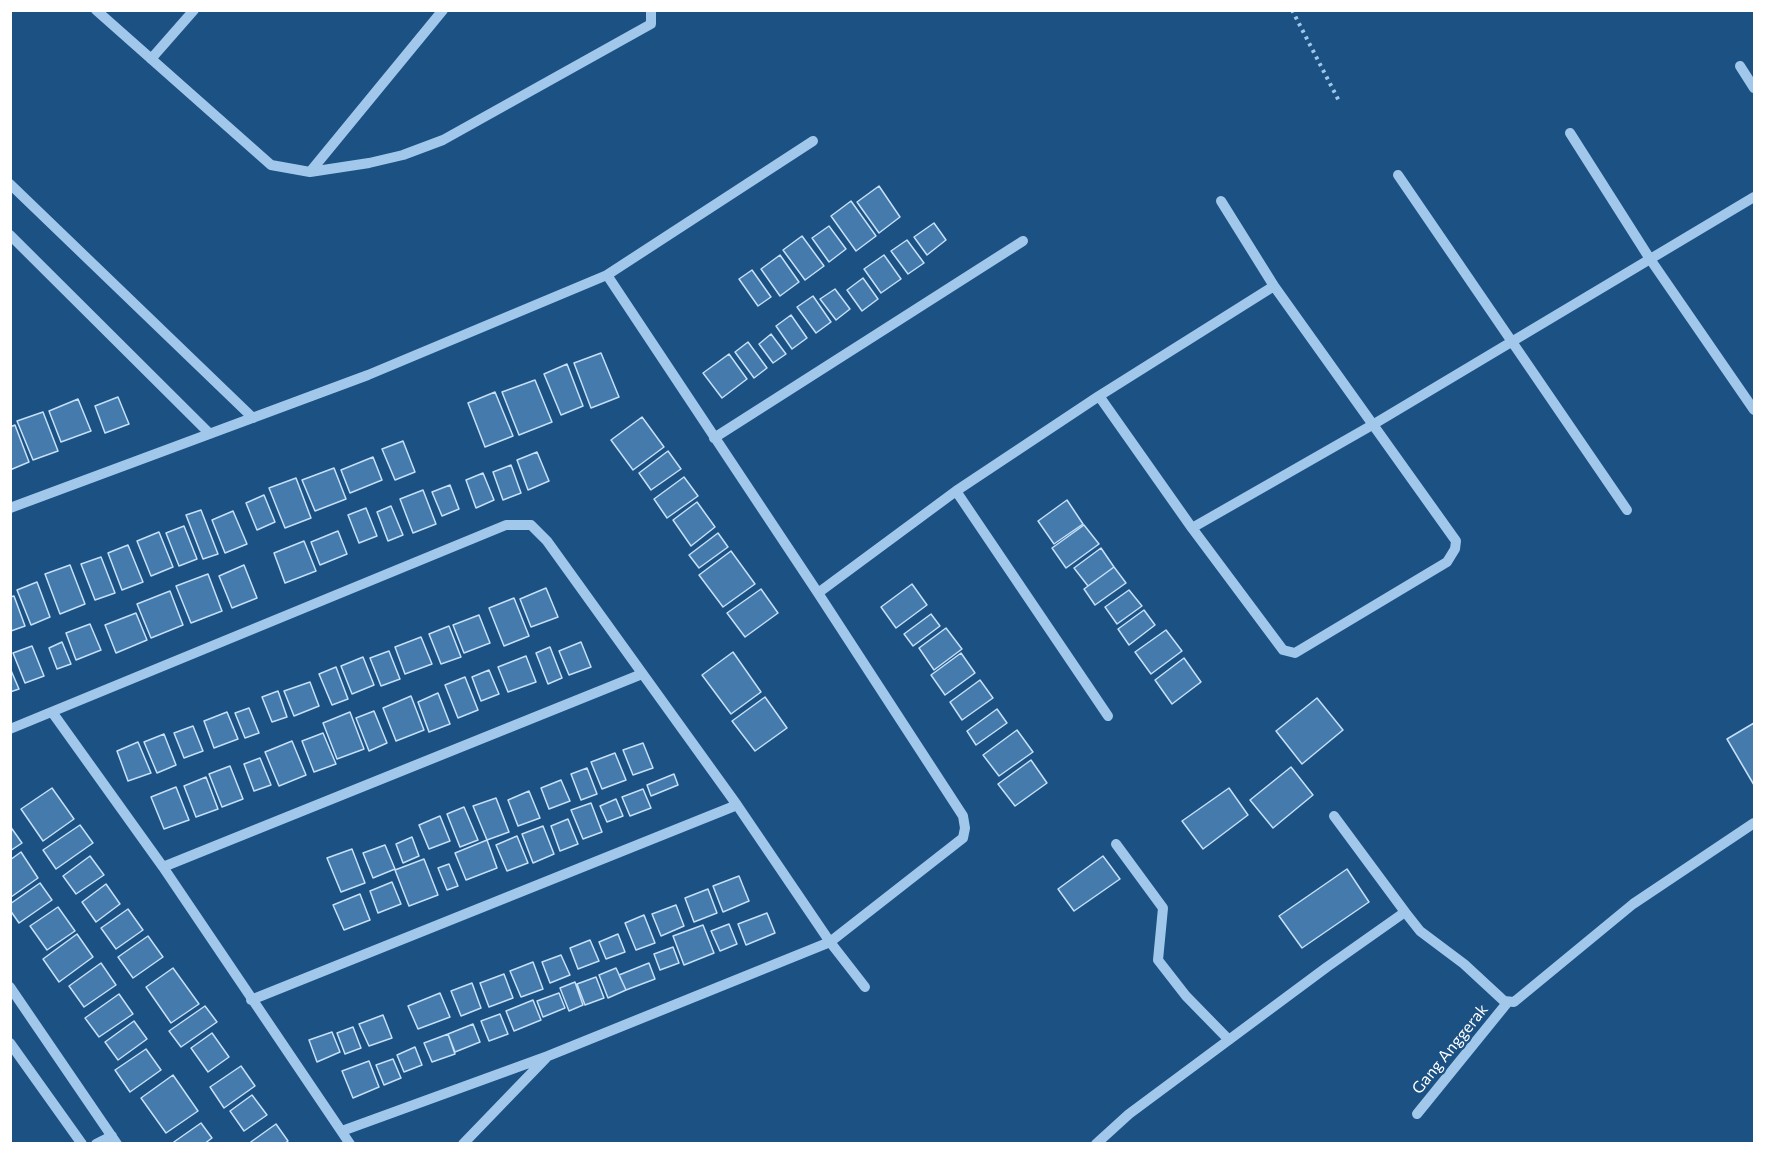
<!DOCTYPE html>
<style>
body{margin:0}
#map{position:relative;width:1765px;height:1154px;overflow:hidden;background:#1b5183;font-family:Commissioner,sans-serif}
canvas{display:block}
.frame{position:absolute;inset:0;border:12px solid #fff;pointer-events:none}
</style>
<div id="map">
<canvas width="1765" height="1154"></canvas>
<div class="frame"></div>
</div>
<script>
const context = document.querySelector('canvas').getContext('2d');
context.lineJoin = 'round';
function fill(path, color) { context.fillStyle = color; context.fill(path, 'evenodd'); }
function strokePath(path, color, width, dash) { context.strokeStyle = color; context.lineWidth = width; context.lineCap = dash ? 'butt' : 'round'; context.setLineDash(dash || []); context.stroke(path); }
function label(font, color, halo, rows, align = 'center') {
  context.font = font + ' Commissioner,sans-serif'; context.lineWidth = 4.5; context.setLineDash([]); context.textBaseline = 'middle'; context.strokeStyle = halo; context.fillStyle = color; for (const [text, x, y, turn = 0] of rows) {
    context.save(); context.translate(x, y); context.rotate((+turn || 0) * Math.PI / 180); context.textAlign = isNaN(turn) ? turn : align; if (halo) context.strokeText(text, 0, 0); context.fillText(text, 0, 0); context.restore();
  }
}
const building = new Path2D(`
 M879 186 900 217 879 233 857 202Z
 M851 201 876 236 856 251 831 216Z
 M934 223 946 240 927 255 914 237Z
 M829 226 846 249 829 262 812 238Z
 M802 236 824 266 805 280 783 250Z
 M907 240 924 263 908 274 891 251Z
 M780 255 799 282 780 296 761 269Z
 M884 255 901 279 881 293 864 269Z
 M752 270 771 297 758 306 739 279Z
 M863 278 878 299 862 311 847 290Z
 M835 289 850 309 836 320 820 299Z
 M813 296 831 322 816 333 797 307Z
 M791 315 807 338 792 349 776 326Z
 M771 334 786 354 773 363 759 344Z
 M748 342 767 368 754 378 735 352Z
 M601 353 619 397 591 408 574 363Z
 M729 354 747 379 722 398 703 373Z
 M567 364 583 406 561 415 544 374Z
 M535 380 552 422 519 435 502 392Z
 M495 392 513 436 485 447 468 403Z
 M118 397 129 424 105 433 95 406Z
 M78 399 91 431 61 442 49 411Z
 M43 412 58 451 33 460 17 421Z
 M642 417 664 447 633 470 611 440Z
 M15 425 29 462 10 470V427Z
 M403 441 415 472 395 480 382 449Z
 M668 451 681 469 651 490 639 473Z
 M537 452 549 481 528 490 517 460Z
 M373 457 382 480 350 493 341 470Z
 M511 465 521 493 503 500 493 472Z
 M334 468 346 499 315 511 302 480Z
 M483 473 494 500 476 508 466 480Z
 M684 477 698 496 667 518 654 499Z
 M296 478 311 518 285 528 269 488Z
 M450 485 459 509 442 516 432 492Z
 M423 490 436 524 413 533 400 499Z
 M264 495 275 522 257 530 246 503Z
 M1067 500 1083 524 1054 544 1038 521Z
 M697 502 715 527 691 546 673 520Z
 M391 506 403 535 388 541 377 512Z
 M366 508 377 536 359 543 348 515Z
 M201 510 218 554 203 559 186 515Z
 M233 511 247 544 225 553 212 520Z
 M1084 525 1099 544 1066 568 1052 548Z
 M184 526 197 559 179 566 166 533Z
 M338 531 347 554 320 565 311 542Z
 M159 532 173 567 151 576 137 541Z
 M718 533 728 547 699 568 689 555Z
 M304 541 316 571 285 583 274 553Z
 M128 545 143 582 122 590 108 553Z
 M1101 548 1114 567 1088 586 1074 568Z
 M731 551 755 584 723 607 699 575Z
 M101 557 115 593 95 600 81 564Z
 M70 565 85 604 60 614 45 574Z
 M244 565 257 598 232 608 219 576Z
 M1114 567 1126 583 1095 605 1084 589Z
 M208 574 222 611 191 623 176 586Z
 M37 582 50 617 31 625 17 590Z
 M912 584 927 605 896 628 881 607Z
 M546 588 558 617 531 627 520 599Z
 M761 589 778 613 745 637 727 613Z
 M1129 590 1142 606 1117 624 1105 607Z
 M170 591 183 625 151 638 137 604Z
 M14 596 25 626 11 631 10 597Z
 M514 598 529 636 504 646 489 608Z
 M1144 610 1155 625 1129 645 1118 629Z
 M136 613 147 640 116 653 105 625Z
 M931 614 940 626 913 646 904 634Z
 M479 615 490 643 464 653 453 625Z
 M90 624 101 650 76 660 66 633Z
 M449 626 461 657 441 664 429 634Z
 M946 628 962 649 934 670 919 648Z
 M1166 630 1182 651 1151 674 1135 652Z
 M421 637 432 664 405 674 395 647Z
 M62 642 71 664 57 669 49 648Z
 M581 642 591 667 569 675 559 651Z
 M32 646 44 676 25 683 13 653Z
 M550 647 562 678 548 684 536 653Z
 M389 651 400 679 381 686 370 658Z
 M733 652 761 692 731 714 702 675Z
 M961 653 975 673 945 695 931 675Z
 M526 656 536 682 508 692 498 667Z
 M363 657 374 685 352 694 341 666Z
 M1184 658 1201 682 1172 704 1155 680Z
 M336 667 348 699 332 705 319 674Z
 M10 668 19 689 10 692Z
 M489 670 499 694 481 701 472 677Z
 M465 677 478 710 458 718 445 685Z
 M980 680 993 698 962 720 950 702Z
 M310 682 319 706 294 716 284 691Z
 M278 691 287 717 272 722 262 697Z
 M438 693 450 724 429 732 418 702Z
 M411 696 424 730 396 741 383 708Z
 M765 697 787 728 755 751 732 721Z
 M1317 698 1343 730 1302 764 1276 731Z
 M249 708 259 733 245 738 235 713Z
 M997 709 1007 723 976 745 967 731Z
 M374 711 387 743 369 751 356 718Z
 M227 712 238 739 214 748 204 721Z
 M350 712 364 749 337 759 323 723Z
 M1754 723V785L1727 739Z
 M193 726 203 751 184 758 174 733Z
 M1017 730 1033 752 999 776 983 755Z
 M323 733 336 764 314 772 302 741Z
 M164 734 176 765 157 773 144 742Z
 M292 741 306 775 279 786 265 752Z
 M138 742 151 773 128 781 117 751Z
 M643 743 653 768 633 775 623 750Z
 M615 753 626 780 602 789 591 762Z
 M260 758 271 785 254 791 244 764Z
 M1031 760 1047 783 1015 806 998 784Z
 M230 766 243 799 222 807 209 774Z
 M1291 767 1313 795 1273 828 1250 800Z
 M587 768 597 794 581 800 571 774Z
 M674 774 678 785 651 796 647 785Z
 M206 777 218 809 196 817 184 786Z
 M561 780 570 801 549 809 541 788Z
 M176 787 189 820 164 829 151 797Z
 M52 788 74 819 43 841 21 809Z
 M1229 788 1248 815 1203 849 1182 821Z
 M643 789 651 808 630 816 622 797Z
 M529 791 540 818 518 826 508 800Z
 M496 798 509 832 487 840 473 806Z
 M616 799 623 816 607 822 600 806Z
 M591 803 602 832 583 839 571 810Z
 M464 807 478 840 460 847 447 814Z
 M440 816 450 841 429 849 419 825Z
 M568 819 578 844 560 851 551 826Z
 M80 825 93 843 56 869 43 850Z
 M10 826 22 843 10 851Z
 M543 826 554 854 533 863 522 834Z
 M517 836 528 863 507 871 496 845Z
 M412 837 419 856 403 863 396 844Z
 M487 840 497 868 466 880 455 853Z
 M385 845 395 869 373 878 363 853Z
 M352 849 365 883 341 892 327 858Z
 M21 852 38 878 11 897 10 860Z
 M90 856 104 875 76 894 63 876Z
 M1103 856 1120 879 1074 911 1058 889Z
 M424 859 438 895 409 906 395 870Z
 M449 864 458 886 447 890 438 868Z
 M1347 869 1369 902 1302 948 1279 916Z
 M739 876 749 901 723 912 713 886Z
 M392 882 401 904 378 913 370 891Z
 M40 883 52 900 19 923 10 910V904Z
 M106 884 120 904 96 922 82 902Z
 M708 889 717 913 694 922 685 898Z
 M360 894 370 920 344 930 333 905Z
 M676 905 684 926 661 936 652 914Z
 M58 907 75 931 47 950 30 926Z
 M128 909 143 930 116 949 101 928Z
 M767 913 775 933 746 945 738 924Z
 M644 915 655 943 636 950 625 923Z
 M729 924 737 944 720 951 711 931Z
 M703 925 714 953 684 965 673 936Z
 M77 934 93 957 59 982 43 959Z
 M618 934 625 952 606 959 599 942Z
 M148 936 163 957 133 978 118 957Z
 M590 940 599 961 578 969 570 948Z
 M673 947 679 963 660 970 654 954Z
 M561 955 570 975 550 983 542 962Z
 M533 962 543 989 521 997 510 971Z
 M101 963 116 985 84 1007 69 986Z
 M649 963 655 979 626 990 619 975Z
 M173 968 199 1004 171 1023 146 987Z
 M616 968 626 990 608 998 599 975Z
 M504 974 513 998 489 1007 480 983Z
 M596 977 604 998 585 1005 577 984Z
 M575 982 583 1005 569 1011 560 988Z
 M472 983 481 1008 461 1016 451 991Z
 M440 993 450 1017 418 1029 408 1006Z
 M559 993 565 1008 543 1017 537 1001Z
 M119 994 133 1014 99 1037 85 1018Z
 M533 1000 541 1020 514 1031 506 1011Z
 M205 1006 217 1022 181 1047 169 1031Z
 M500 1014 508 1034 489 1041 481 1021Z
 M383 1015 392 1038 369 1046 359 1024Z
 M134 1021 147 1039 118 1060 105 1042Z
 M473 1024 480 1042 455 1052 448 1034Z
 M353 1027 361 1048 345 1054 337 1033Z
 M332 1032 340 1052 317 1062 309 1040Z
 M212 1033 229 1057 208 1072 191 1048Z
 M448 1034 455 1054 432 1062 424 1043Z
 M415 1047 422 1065 404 1072 397 1055Z
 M146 1049 161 1070 130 1092 115 1070Z
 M393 1059 401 1078 384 1085 376 1065Z
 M369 1061 379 1087 353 1098 342 1071Z
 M241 1066 255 1086 224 1108 210 1087Z
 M173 1075 198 1111 166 1133 141 1098Z
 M252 1095 267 1115 244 1131 230 1111Z
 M201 1123 212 1138 204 1144H171Z
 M276 1124 288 1141 284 1144H248Z`);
fill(building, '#447bac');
strokePath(building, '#c5e0f8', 1.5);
strokePath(new Path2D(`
 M1292 10 1339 101`), '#a1c8eb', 4, [3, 4.5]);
strokePath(new Path2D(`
 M96 10 271 165 310 172 369 163 403 155 443 140 651 24V10
 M151 59 194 10
 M1740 66 1754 88
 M1570 133 1650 259 1754 410
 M310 172 443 10
 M1398 175 1627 510
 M10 184 253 418
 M10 235 210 434
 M1099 396 1192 528 1283 650 1295 653 1447 562 1455 549 1456 541 1274 286 1221 201
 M714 438 1023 241
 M956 491 1108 716
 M10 508 368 375 607 275 813 141
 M1192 528 1374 424 1754 197
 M818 593 956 491 1099 396 1274 286
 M52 712 163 867 350 1144
 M10 729 506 525H531L547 541 737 805 830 942 865 987
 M1334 816 1405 912
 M1116 844 1163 908 1158 960 1186 996 1229 1040
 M163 867 642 674
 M10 987 117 1144
 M251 1000 737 805
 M10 1043 82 1144
 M1417 1114 1507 1003
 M342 1131 548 1056 830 942 963 838 965 828 963 816 818 593 607 275
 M96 1144 112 1136
 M463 1144 546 1058
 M1096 1144 1129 1114 1327 967 1405 912 1420 931 1464 964 1504 1001 1514 1002 1633 904 1754 823`), '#a1c8eb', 10);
label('16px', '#fff', '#1b5183', [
 ["Gang Anggerak",1450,1049,-51]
]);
</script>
